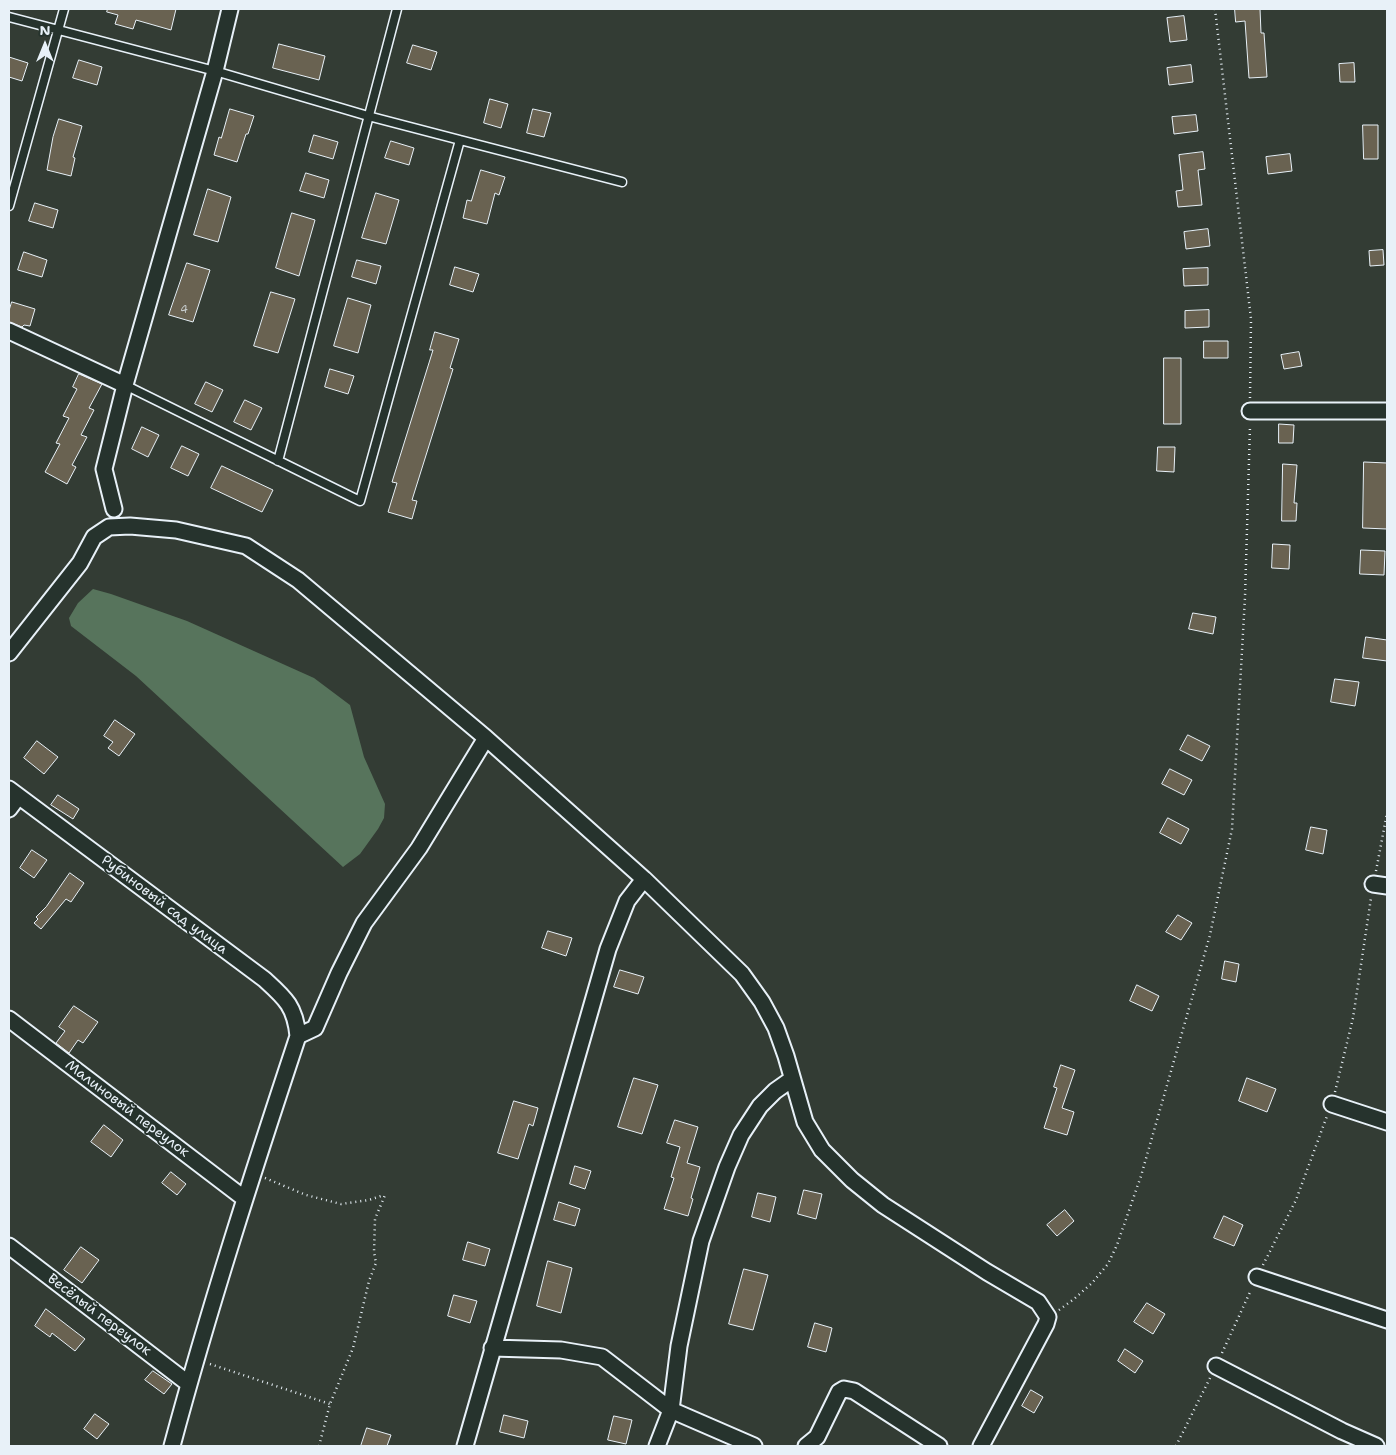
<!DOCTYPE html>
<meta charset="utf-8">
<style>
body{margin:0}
#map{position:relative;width:1396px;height:1455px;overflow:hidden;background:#333c34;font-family:"Shantell Sans",sans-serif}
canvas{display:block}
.frame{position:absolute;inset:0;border:10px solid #e8f1f8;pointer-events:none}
.north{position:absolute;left:20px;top:20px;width:50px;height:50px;-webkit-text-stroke:4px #26332d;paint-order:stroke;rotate:0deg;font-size:14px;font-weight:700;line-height:20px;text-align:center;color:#e8f1f8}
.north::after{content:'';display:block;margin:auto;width:18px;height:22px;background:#e8f1f8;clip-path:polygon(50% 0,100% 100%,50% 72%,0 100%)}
</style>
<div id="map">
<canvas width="1396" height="1455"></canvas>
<div class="frame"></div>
<div class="north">N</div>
</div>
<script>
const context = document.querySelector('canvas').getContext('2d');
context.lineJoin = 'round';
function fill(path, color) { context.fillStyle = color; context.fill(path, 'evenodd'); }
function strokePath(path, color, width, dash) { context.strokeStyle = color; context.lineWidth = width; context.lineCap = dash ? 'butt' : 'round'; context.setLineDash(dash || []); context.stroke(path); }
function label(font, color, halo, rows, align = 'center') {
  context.font = font + ' "Shantell Sans",sans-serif'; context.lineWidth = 4; context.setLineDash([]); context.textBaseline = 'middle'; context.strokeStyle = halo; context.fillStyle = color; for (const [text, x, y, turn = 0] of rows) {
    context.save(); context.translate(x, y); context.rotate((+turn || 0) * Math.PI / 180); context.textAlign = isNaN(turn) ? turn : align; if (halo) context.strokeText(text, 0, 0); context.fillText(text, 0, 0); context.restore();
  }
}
fill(new Path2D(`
 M93 589 111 594 187 621 314 678 350 705 364 757 385 804 384 818 378 829 360 854 343 867 136 676 71 626 69 618 78 603Z`), '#57745c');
const building = new Path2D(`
 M108 9H176L171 30 136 20 133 29 115 24 118 15 107 12Z
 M1235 9H1260L1261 33H1264L1267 77 1249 78 1245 21 1236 22Z
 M1184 16 1187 40 1170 42 1167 18Z
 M279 44 325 56 319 80 273 68Z
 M413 45 437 52 431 70 407 63Z
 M9 57 28 63 22 81 9 77Z
 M79 60 102 67 97 85 73 78Z
 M1354 63 1355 82H1340L1339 64Z
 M1191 65 1193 82 1169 85 1167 68Z
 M490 99 508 104 501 128 484 123Z
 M230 109 254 116 248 134H246L237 162 214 155 219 137 221 138Z
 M533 109 551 113 544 137 527 133Z
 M1196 115 1198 131 1174 134 1172 117Z
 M59 119 82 126 73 157 75 158 71 176 47 170 53 137Z
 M1363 125H1378V159H1364Z
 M314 135 338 142 333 159 309 152Z
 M391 141 414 148 409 165 385 158Z
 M1203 152 1205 169 1198 170 1202 205 1178 207 1176 191 1183 190 1179 155Z
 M1290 154 1292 171 1268 174 1266 157Z
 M481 170 505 177 499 195 495 193 487 224 463 218 467 200 471 201Z
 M306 173 329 180 324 198 300 191Z
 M208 189 231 197 218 242 194 235Z
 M376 193 399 200 386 244 362 238Z
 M35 203 58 210 53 228 29 221Z
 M292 213 315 220 299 276 276 268Z
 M1208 229 1210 246 1186 249 1184 232Z
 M1383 250 1384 265 1370 266 1369 251Z
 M24 252 47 260 42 277 18 270Z
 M357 260 381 266 376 284 352 277Z
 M187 263 210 270 193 322 169 315Z
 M455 267 479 274 473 292 450 285Z
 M1208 268V285L1184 286 1183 269Z
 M271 292 295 299 278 353 254 346Z
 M348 298 371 305 358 353 334 346Z
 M12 302 35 309 30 326 24 325 22 327 9 322V311Z
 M1209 310V327L1185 328V311Z
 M435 332 459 339 450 368 453 369 412 500 417 501 412 519 388 512 397 483 392 482 433 350H430Z
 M1204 341H1228V358H1204Z
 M1299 352 1302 366 1284 369 1281 355Z
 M1164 358H1181V424H1164Z
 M330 369 354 376 348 394 325 387Z
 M79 374 102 384 89 408 94 410 81 435 87 437 72 465 76 467 67 484 45 472 60 444 56 443 69 418 63 416 77 389 73 387Z
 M206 382 223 390 212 412 195 404Z
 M245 400 262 408 251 430 234 422Z
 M1279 424 1294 425 1293 443H1279Z
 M142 427 159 435 148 457 132 449Z
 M182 446 199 454 188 476 171 468Z
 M1158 447H1175L1174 472 1157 471Z
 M1364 462 1387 463V529L1363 528Z
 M1283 464 1297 465 1294 503H1297L1296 521H1282Z
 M222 466 273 490 262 512 211 488Z
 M1273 544 1290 545 1289 569 1272 568Z
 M1361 550 1385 551 1384 575 1360 574Z
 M1193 613 1216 617 1213 634 1189 629Z
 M1366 637 1387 640V661L1363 658Z
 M1335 679 1359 682 1355 706 1331 702Z
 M115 720 135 734 119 756 108 748 113 742 104 736Z
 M1188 735 1210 746 1202 761 1180 750Z
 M37 741 58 757 44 774 24 758Z
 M1170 769 1192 780 1184 795 1162 784Z
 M58 795 79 809 73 819 51 805Z
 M1168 818 1189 829 1181 844 1160 833Z
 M1311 827 1327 830 1323 854 1306 850Z
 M32 850 47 860 34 878 20 868Z
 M70 873 84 883 71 902 66 899 41 929 34 923 38 919 36 917 46 907Z
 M1178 915 1192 923 1181 940 1166 932Z
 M548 931 572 938 566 956 542 948Z
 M1225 961 1239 964 1236 982 1222 979Z
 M620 970 644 977 638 994 614 987Z
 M1137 985 1159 996 1152 1011 1130 1001Z
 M74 1006 98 1022 83 1043 78 1040 69 1053 56 1043 65 1031 59 1027Z
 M1061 1065 1075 1070 1062 1108 1074 1112 1067 1135 1044 1128 1057 1088 1054 1087Z
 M634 1078 658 1085 642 1134 618 1127Z
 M1247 1078 1276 1089 1267 1112 1239 1101Z
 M514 1101 538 1108 533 1126 529 1124 518 1159 498 1153Z
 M675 1120 698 1127 687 1163 700 1167 691 1198 693 1199 688 1216 664 1209 674 1178 671 1177 680 1147 667 1143Z
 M104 1125 123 1140 111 1157 91 1142Z
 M575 1166 591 1171 585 1189 570 1184Z
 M171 1172 186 1184 177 1195 162 1183Z
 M804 1190 822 1194 816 1219 798 1214Z
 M758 1193 776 1197 770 1222 752 1217Z
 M559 1202 580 1209 575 1226 554 1220Z
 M1065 1210 1074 1221 1057 1236 1047 1225Z
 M1224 1216 1243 1225 1234 1246 1214 1238Z
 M468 1242 490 1249 485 1266 463 1260Z
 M81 1247 99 1260 82 1283 64 1270Z
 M548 1261 572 1268 561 1313 537 1306Z
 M744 1269 768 1275 753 1330 729 1324Z
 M454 1295 477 1301 470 1323 448 1316Z
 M1147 1303 1165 1314 1153 1334 1134 1322Z
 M46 1309 85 1339 75 1351 52 1333 50 1337 35 1326Z
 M815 1323 832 1328 826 1352 808 1347Z
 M1125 1349 1143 1361 1135 1373 1118 1361Z
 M153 1371 172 1384 164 1394 145 1380Z
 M1031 1390 1043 1397 1034 1413 1022 1406Z
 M95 1414 109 1424 97 1439 84 1429Z
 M504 1415 528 1421 524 1438 500 1432Z
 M614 1416 632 1420 626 1444 608 1440Z
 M367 1428 391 1435 387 1446H361Z`);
fill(building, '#696251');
strokePath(building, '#e8f1f8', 1);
const service = new Path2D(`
 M9 17 215 71 368 116 460 140 360 501 125 385
 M460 140 622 182
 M9 206 64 9
 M278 461 397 9`);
const minor = new Path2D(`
 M9 331 125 385
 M1250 411H1387
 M114 509 104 469 125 385 215 71 230 9
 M9 653 80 563 94 537 109 527 130 526 176 530 246 546 298 580 486 738 644 879 742 974 762 1002 776 1028 786 1056 805 1122 822 1150 852 1180 883 1205 987 1272 1038 1302 1048 1317 1046 1324 981 1446
 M9 789 264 979C285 998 295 1006 298 1036 253 1172 209 1308 172 1446
 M9 809 18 797
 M1373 884 1387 886
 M9 1019 245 1199
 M298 1036 315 1028 339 973 364 923 419 848 486 738
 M1332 1104 1387 1122
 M9 1246 189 1384
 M1257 1277 1387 1320
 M492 1348 561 1350 602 1357 671 1410 754 1446
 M1216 1366 1342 1431 1376 1446
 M465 1446 608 949 627 901 644 879
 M657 1446 671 1410 679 1346 701 1241 727 1167 741 1135 760 1106 775 1091 792 1079
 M806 1446 817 1437 839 1392 844 1389 854 1391 939 1446`);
strokePath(service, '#e8f1f8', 11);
strokePath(minor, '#e8f1f8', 19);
strokePath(new Path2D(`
 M1215 9 1251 319 1250 398
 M1376 871 1387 813
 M1335 1092 1353 1018 1371 898
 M265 1178 306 1195 341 1204 369 1200 384 1195
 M1263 1265 1296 1200 1327 1116
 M1059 1310 1074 1299 1092 1283 1108 1264 1117 1245 1141 1176 1210 935 1232 829 1245 597 1250 426
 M1222 1353 1251 1290
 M210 1364 330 1404
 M319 1446 330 1404 353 1348 369 1281 376 1263 374 1252 375 1219 385 1195
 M1176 1446 1210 1378`), '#e8f1f8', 2.5, [1, 4]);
strokePath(service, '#26332d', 8);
strokePath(minor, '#26332d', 15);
label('11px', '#c8cdce', null, [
 ["4",184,310]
]);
label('14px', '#e8f1f8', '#26332d', [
 ["Рубиновый сад улица",164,905,37],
 ["Малиновый переулок",127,1109,37],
 ["Весёлый переулок",99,1315,37]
]);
</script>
